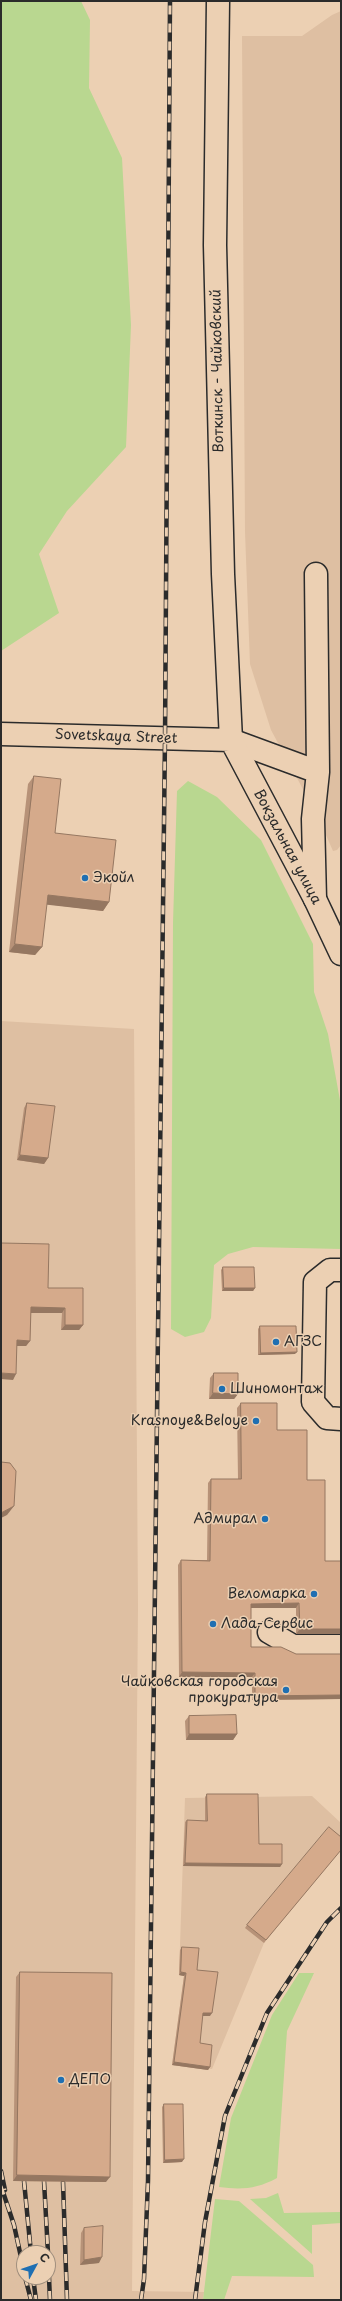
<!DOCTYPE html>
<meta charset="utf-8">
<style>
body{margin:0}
#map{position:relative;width:342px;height:2301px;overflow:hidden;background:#ecd0b3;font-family:"Playpen Sans",sans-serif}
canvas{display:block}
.frame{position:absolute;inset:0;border:2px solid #2b2b2b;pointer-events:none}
.north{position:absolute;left:16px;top:2245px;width:40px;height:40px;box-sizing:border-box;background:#ecd0b3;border:1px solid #9f8e7d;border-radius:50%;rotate:50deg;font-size:11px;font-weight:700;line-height:16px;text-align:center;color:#2b2b2b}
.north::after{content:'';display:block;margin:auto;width:14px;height:18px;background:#1f6fb2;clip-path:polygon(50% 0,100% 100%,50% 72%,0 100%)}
</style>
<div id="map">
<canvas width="342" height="2301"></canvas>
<div class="frame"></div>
<div class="north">С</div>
</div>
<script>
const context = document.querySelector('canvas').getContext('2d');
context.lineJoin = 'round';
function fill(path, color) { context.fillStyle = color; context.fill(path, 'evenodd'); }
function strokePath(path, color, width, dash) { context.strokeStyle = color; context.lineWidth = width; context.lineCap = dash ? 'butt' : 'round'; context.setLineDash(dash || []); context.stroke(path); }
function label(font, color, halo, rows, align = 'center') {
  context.font = font + ' "Playpen Sans",sans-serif'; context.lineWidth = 3; context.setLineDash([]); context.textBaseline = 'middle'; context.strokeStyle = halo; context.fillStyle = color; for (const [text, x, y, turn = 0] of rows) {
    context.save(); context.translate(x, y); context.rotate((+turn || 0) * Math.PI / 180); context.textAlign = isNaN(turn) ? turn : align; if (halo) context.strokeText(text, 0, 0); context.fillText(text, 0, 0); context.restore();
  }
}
fill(new Path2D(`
 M341 11V845L337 850 333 851 318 817 271 730 250 664 245 532 242 36H302L332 15Z
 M1 1021 134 1029 138 1607 132 2291 204 2292 203 2300H1ZM24 2253H48V2277H24Z
 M312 1796 341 1823V1850L264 1943 212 2069 172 2065 184 1976 179 1975 185 1798Z`), '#debfa2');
fill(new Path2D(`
 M1 1H81L90 20 89 88 122 158 131 325 126 447 67 511 39 554 59 613 1 651Z
 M188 781 217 797 261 840 313 944 314 992 328 1034 341 1106V1249L253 1247 228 1254 214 1265 211 1318 204 1332 185 1337 171 1329 173 923 177 791Z
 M299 1973H314L287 2031 277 2178C257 2189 241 2190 219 2187L231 2118 272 2015Z
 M278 2193 284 2213 341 2212V2223L312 2225V2254L250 2199 266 2198Z
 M215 2199 239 2201 313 2265 314 2277 232 2276 224 2300H203Z`), '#b9d790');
const minor = new Path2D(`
 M231 740 318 772
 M315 899 313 819 318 772 316 574
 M341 1270H330L315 1282 313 1402 327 1418 341 1419
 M269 1632 293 1646H341`);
const major = new Path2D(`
 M218 1 215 245 223 574 231 740 315 899 341 954
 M1 734 231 740`);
strokePath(minor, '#2b2b2b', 25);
strokePath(major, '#2b2b2b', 25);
strokePath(minor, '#ecd0b3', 22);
strokePath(major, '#ecd0b3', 22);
const rail = new Path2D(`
 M1 2171 5 2190
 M24 2181 31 2253
 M44 2181 48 2253
 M63 2182 67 2300
 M1 2186 14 2225 24 2271
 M48 2255 50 2300
 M25 2277 31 2300
 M33 2277 36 2300
 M141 2300 144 2279 148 2181 165 738 170 1
 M195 2300 205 2222 225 2116 267 2013 327 1922 341 1908`);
strokePath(rail, '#2b2b2b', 4.5);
strokePath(rail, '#ecd0b3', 3, [9]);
fill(new Path2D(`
 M34 776 55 833 109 902 103 911 46 904 42 947 35 955 9 952 28 784Z
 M27 1103 48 1158 44 1164 17 1160 24 1108Z
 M1 1243 48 1288 83 1325 79 1330H61L62 1313H31L30 1341 26 1346H17L13 1380Z
 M223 1267 255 1288 253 1291H222L221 1270Z
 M260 1326 295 1354 258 1355V1329Z
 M214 1373 238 1394 234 1399H209L210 1378Z
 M241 1403 277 1430 307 1480 325 1561H341V1634H296V1608H251V1647L296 1654H341V1699L252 1700V1677H179L178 1565 181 1560H207L208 1483 211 1479H238L237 1408Z
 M189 1716 237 1734 233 1740H186L185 1721Z
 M207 1794 259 1844 282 1864 280 1867 183 1866 185 1822 187 1820 205 1821V1797Z
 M341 1837 264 1943 245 1928 247 1925Z
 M182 1947 197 1970 210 2016H202L200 2043 210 2067 208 2070 172 2065 184 1976 179 1975 180 1950Z
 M20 1972 106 2182 13 2181 16 1977Z
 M164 2104 182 2162 163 2163 162 2107Z
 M84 2228 99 2263 80 2265 81 2233Z`), '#b79278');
fill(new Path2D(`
 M48 895 109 902 103 911 41 904Z
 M15 944 42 947 35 955 9 952Z
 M20 1155 48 1158 44 1164 17 1160Z
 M224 1288H255L253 1291H222Z
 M31 1307 65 1308 62 1313H27Z
 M65 1325H83L79 1330H61Z
 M17 1340 30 1341 26 1346H14Z
 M297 1352 295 1354 258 1355 261 1353Z
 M1 1373 16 1374 13 1380 1 1379Z
 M213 1393 238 1394 234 1399H209Z
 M14 1506 7 1515 1 1518V1513Z
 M299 1603 296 1608H248L251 1604Z
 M300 1629H341V1634H296Z
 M182 1672 255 1673 252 1677H179Z
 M341 1695V1699L252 1700 255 1696Z
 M189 1734H237L233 1740H186Z
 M185 1863 282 1864 280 1867 183 1866Z
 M181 1972 186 1973 184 1976 179 1975Z
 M203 2013H212L210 2016H201Z
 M174 2062 210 2067 208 2070 172 2065Z
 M184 2159 182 2162 163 2163 165 2160Z
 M17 2175 110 2177 106 2182 13 2181Z
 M102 2257 99 2263 80 2265 84 2260Z`), '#957761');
const building = new Path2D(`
 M34 776 61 779 55 833 116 840 109 902 48 895 42 947 15 944Z
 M27 1103 55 1106 48 1158 20 1155Z
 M1 1243 49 1244 48 1288H83V1325H65V1308L31 1307 30 1341 17 1340 16 1374 1 1373Z
 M223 1267H254L255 1288H224Z
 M260 1326H296L297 1352 261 1353Z
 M214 1373H238V1394L213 1393Z
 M241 1403H277V1430H307V1480H325V1561H341V1629H300L299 1603 251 1604V1647H281L296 1654H341V1695L255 1696V1673L182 1672 181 1560 210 1561 211 1479H241Z
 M1 1462 10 1463 16 1471 14 1506 1 1513Z
 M236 1715 237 1734H189V1716Z
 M207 1794H258L259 1844H282V1864L185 1863 187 1820 207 1821Z
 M329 1827 341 1837V1850L266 1940 247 1925Z
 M182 1947 199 1948 197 1970 218 1972 212 2013H203L200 2043 212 2045 210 2067 174 2062 186 1973 181 1972Z
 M20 1972 112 1973 110 2177 17 2175Z
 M164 2104H183L184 2159 165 2160Z
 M103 2226 102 2257 84 2260V2228Z`);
fill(building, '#d5aa8b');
strokePath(building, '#957761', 1);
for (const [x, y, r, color] of [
 [85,878,4,"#1f6fb2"],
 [276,1342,4,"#1f6fb2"],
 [222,1389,4,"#1f6fb2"],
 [256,1421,4,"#1f6fb2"],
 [265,1519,4,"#1f6fb2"],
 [314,1594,4,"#1f6fb2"],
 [213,1624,4,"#1f6fb2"],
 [286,1690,4,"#1f6fb2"],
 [61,2080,4,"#1f6fb2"]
]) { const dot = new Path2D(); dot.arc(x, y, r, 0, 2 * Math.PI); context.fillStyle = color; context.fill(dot); strokePath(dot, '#ecd0b3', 1.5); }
label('14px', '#2b2b2b', '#ecd0b3', [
 ["Воткинск - Чайковский",218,371,-91],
 ["Sovetskaya Street",116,737,2],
 ["Вокзальная улица",287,847,62]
]);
label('14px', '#2b2b2b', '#ecd0b3', [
 ["Экойл",93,878],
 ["АГЗС",284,1342],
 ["Шиномонтаж",230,1389],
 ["Krasnoye&Beloye",248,1421,"right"],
 ["Адмирал",257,1519,"right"],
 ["Веломарка",306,1594,"right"],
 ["Лада-Сервис",221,1624],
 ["Чайковская городская",278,1682,"right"],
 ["прокуратура",278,1698,"right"],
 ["ДЕПО",69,2080]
], 'left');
</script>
